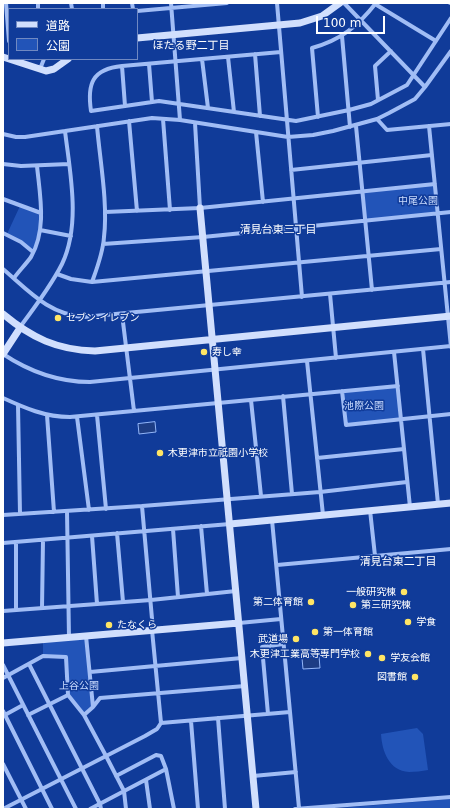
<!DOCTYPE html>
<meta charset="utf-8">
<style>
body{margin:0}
#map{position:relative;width:454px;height:812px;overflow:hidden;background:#103b99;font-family:"DejaVu Sans","Noto Sans JP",sans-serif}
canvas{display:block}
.frame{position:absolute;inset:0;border:4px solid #fff;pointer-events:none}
.legend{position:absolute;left:8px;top:8px;width:130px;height:52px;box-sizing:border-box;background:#103b99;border:1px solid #7089c2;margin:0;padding:5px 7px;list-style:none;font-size:12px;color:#fff}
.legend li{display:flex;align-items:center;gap:8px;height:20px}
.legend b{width:20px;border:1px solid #7089c2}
.scale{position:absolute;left:316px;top:16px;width:69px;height:18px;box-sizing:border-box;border:2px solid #fff;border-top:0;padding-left:5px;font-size:12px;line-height:14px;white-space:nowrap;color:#fff;-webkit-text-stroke:3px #103b99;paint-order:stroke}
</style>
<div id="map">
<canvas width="454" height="812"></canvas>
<div class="frame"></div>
<ul class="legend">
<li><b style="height:5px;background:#d1dffd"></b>道路</li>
<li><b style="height:11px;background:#2254b8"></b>公園</li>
</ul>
<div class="scale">100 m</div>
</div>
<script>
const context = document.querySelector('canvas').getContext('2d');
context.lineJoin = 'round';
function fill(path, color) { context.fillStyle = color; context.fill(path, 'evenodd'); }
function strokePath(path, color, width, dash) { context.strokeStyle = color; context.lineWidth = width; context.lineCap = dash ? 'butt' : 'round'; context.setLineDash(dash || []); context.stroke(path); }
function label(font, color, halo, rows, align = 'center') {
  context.font = font + ' "DejaVu Sans","Noto Sans JP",sans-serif'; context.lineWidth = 3; context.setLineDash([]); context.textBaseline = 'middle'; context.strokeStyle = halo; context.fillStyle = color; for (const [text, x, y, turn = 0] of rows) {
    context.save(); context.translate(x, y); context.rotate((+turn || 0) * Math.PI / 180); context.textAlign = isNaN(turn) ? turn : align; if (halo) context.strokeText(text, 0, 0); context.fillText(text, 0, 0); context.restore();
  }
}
fill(new Path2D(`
 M435 184 437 214 365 221 362 192Z
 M20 206 41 213 40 228 33 252 7 234Z
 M398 386 401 419 346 425 342 391Z
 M86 636 93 707 84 715 68 695 66 657 43 656V640Z
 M417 728 423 734 428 770C422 771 415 772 409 772 389 771 382 751 381 734Z
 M451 799V809H342L341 808Z`), '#2254b8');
const water = new Path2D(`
 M155 422 156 432 139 434 138 424Z
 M319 656 320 668 303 669 302 658Z`);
fill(water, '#1d3d85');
strokePath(water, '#93b6f8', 1);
strokePath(new Path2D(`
 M6 3 9 41
 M38 3V9
 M71 3 72 9
 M103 3V9
 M132 3 133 9
 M171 3 180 120
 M277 3 302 297
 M344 3 425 87
 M450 3H451
 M375 4 436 41
 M137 11 227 3
 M342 36 350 127
 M281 52 122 66C92 69 87 84 91 111L159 101 296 121 349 110 371 104 407 85 451 18
 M255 54 260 116
 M228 57 234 112
 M202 59 208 108
 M149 64 152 102
 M122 66 125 106
 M40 69 44 59
 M378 100 375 66 391 51
 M318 117 312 48C341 40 358 26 376 3
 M163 119 170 210
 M377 119 387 130 451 124
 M129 121 137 211
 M195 123 200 208
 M356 126 372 290
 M429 126 451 347
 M256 132 263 202
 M3 134 16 137H25L152 118 180 120 288 137 313 135 333 131 377 119 389 113 415 99 425 87 451 51
 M3 164 21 166 69 164
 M291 170 432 155
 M3 199 41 213
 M105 212 200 208 435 184
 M40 230 71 236
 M3 233 21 242 33 252
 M103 244 203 237 451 212
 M3 269C29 291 48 314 84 317L451 282
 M57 274 71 279 92 282 441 249
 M14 278C19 271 26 264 31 257 47 229 40 196 37 166
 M92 282C97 268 103 253 104 237 108 203 100 161 97 126
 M330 294 336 358
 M122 314 134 411
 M20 327C35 307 51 286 62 264 81 224 70 173 65 131
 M423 349 438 504
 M394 352 410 507
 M3 354C30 372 58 382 90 382L451 346
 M307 361 323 515
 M342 391 346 425 451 414
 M283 396 292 494
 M3 398C25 408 45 417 70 417L398 386
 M251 400 261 496
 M18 405 20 514
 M47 415 54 512
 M97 415 106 509
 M77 417 89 510
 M317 458 404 449
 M142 506 153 630
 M370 510 375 556
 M67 511 69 638
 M3 515 142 506 320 492 407 482
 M272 520 299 808
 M201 526 207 594
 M173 529 178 597
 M117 533 123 602
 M92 536 97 604
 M16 542V610
 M3 543 230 524
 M277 565 451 549
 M42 608 43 540
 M3 611 151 600 236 591
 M239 623 281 619
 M86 636 93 707
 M29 664 100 804 101 809
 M3 665 76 809
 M90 672 242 658
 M3 678 43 656 66 657 68 695 84 715 106 756 124 791 126 809
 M3 711 52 809
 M268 714 262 647 283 644
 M28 715 68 695
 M84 715 93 707 100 698 245 686
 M3 716 23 705
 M218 718 225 809
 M191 721 198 809
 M161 723 290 712
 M3 764 26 809
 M116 776 156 755 161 756 166 769 174 809
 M253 776 296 772
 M146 780 150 809
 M3 809 145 736 157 729 161 723 152 630
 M90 809 166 769
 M295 809 451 797`), '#a1bdf5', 4);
strokePath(new Path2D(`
 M137 38 300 23 322 16 340 3
 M3 57 46 71 54 69 68 59
 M200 208 256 809
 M3 314C32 338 57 350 95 351L451 316
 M3 354 20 328
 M230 524 451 503
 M3 643 239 623`), '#d1dffd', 7);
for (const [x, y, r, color] of [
 [58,318,4,"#ffe565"],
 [204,352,4,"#ffe565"],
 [160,453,4,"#ffe565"],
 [404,592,4,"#ffe565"],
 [311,602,4,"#ffe565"],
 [353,605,4,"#ffe565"],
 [408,622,4,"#ffe565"],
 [109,625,4,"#ffe565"],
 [315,632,4,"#ffe565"],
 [296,639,4,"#ffe565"],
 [368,654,4,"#ffe565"],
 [382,658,4,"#ffe565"],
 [415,677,4,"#ffe565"]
]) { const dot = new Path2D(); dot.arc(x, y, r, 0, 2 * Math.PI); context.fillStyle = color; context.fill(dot); strokePath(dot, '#103b99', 1.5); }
label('10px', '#cadbfe', '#103b99', [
 ["中尾公園",418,201],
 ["池際公園",364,406],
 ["上谷公園",79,686]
]);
label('10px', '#fff', '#103b99', [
 ["セブン-イレブン",66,318],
 ["寿し幸",212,352],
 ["木更津市立祇園小学校",168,453],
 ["一般研究棟",396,592,"right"],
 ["第二体育館",303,602,"right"],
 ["第三研究棟",361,605],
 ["学食",416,622],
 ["たなくら",117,625],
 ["第一体育館",323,632],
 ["武道場",288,639,"right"],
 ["木更津工業高等専門学校",360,654,"right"],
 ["学友会館",390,658],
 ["図書館",407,677,"right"]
], 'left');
label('11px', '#fff', '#103b99', [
 ["ほたる野二丁目",191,46],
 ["清見台東三丁目",278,230],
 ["清見台東二丁目",398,562]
]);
</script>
